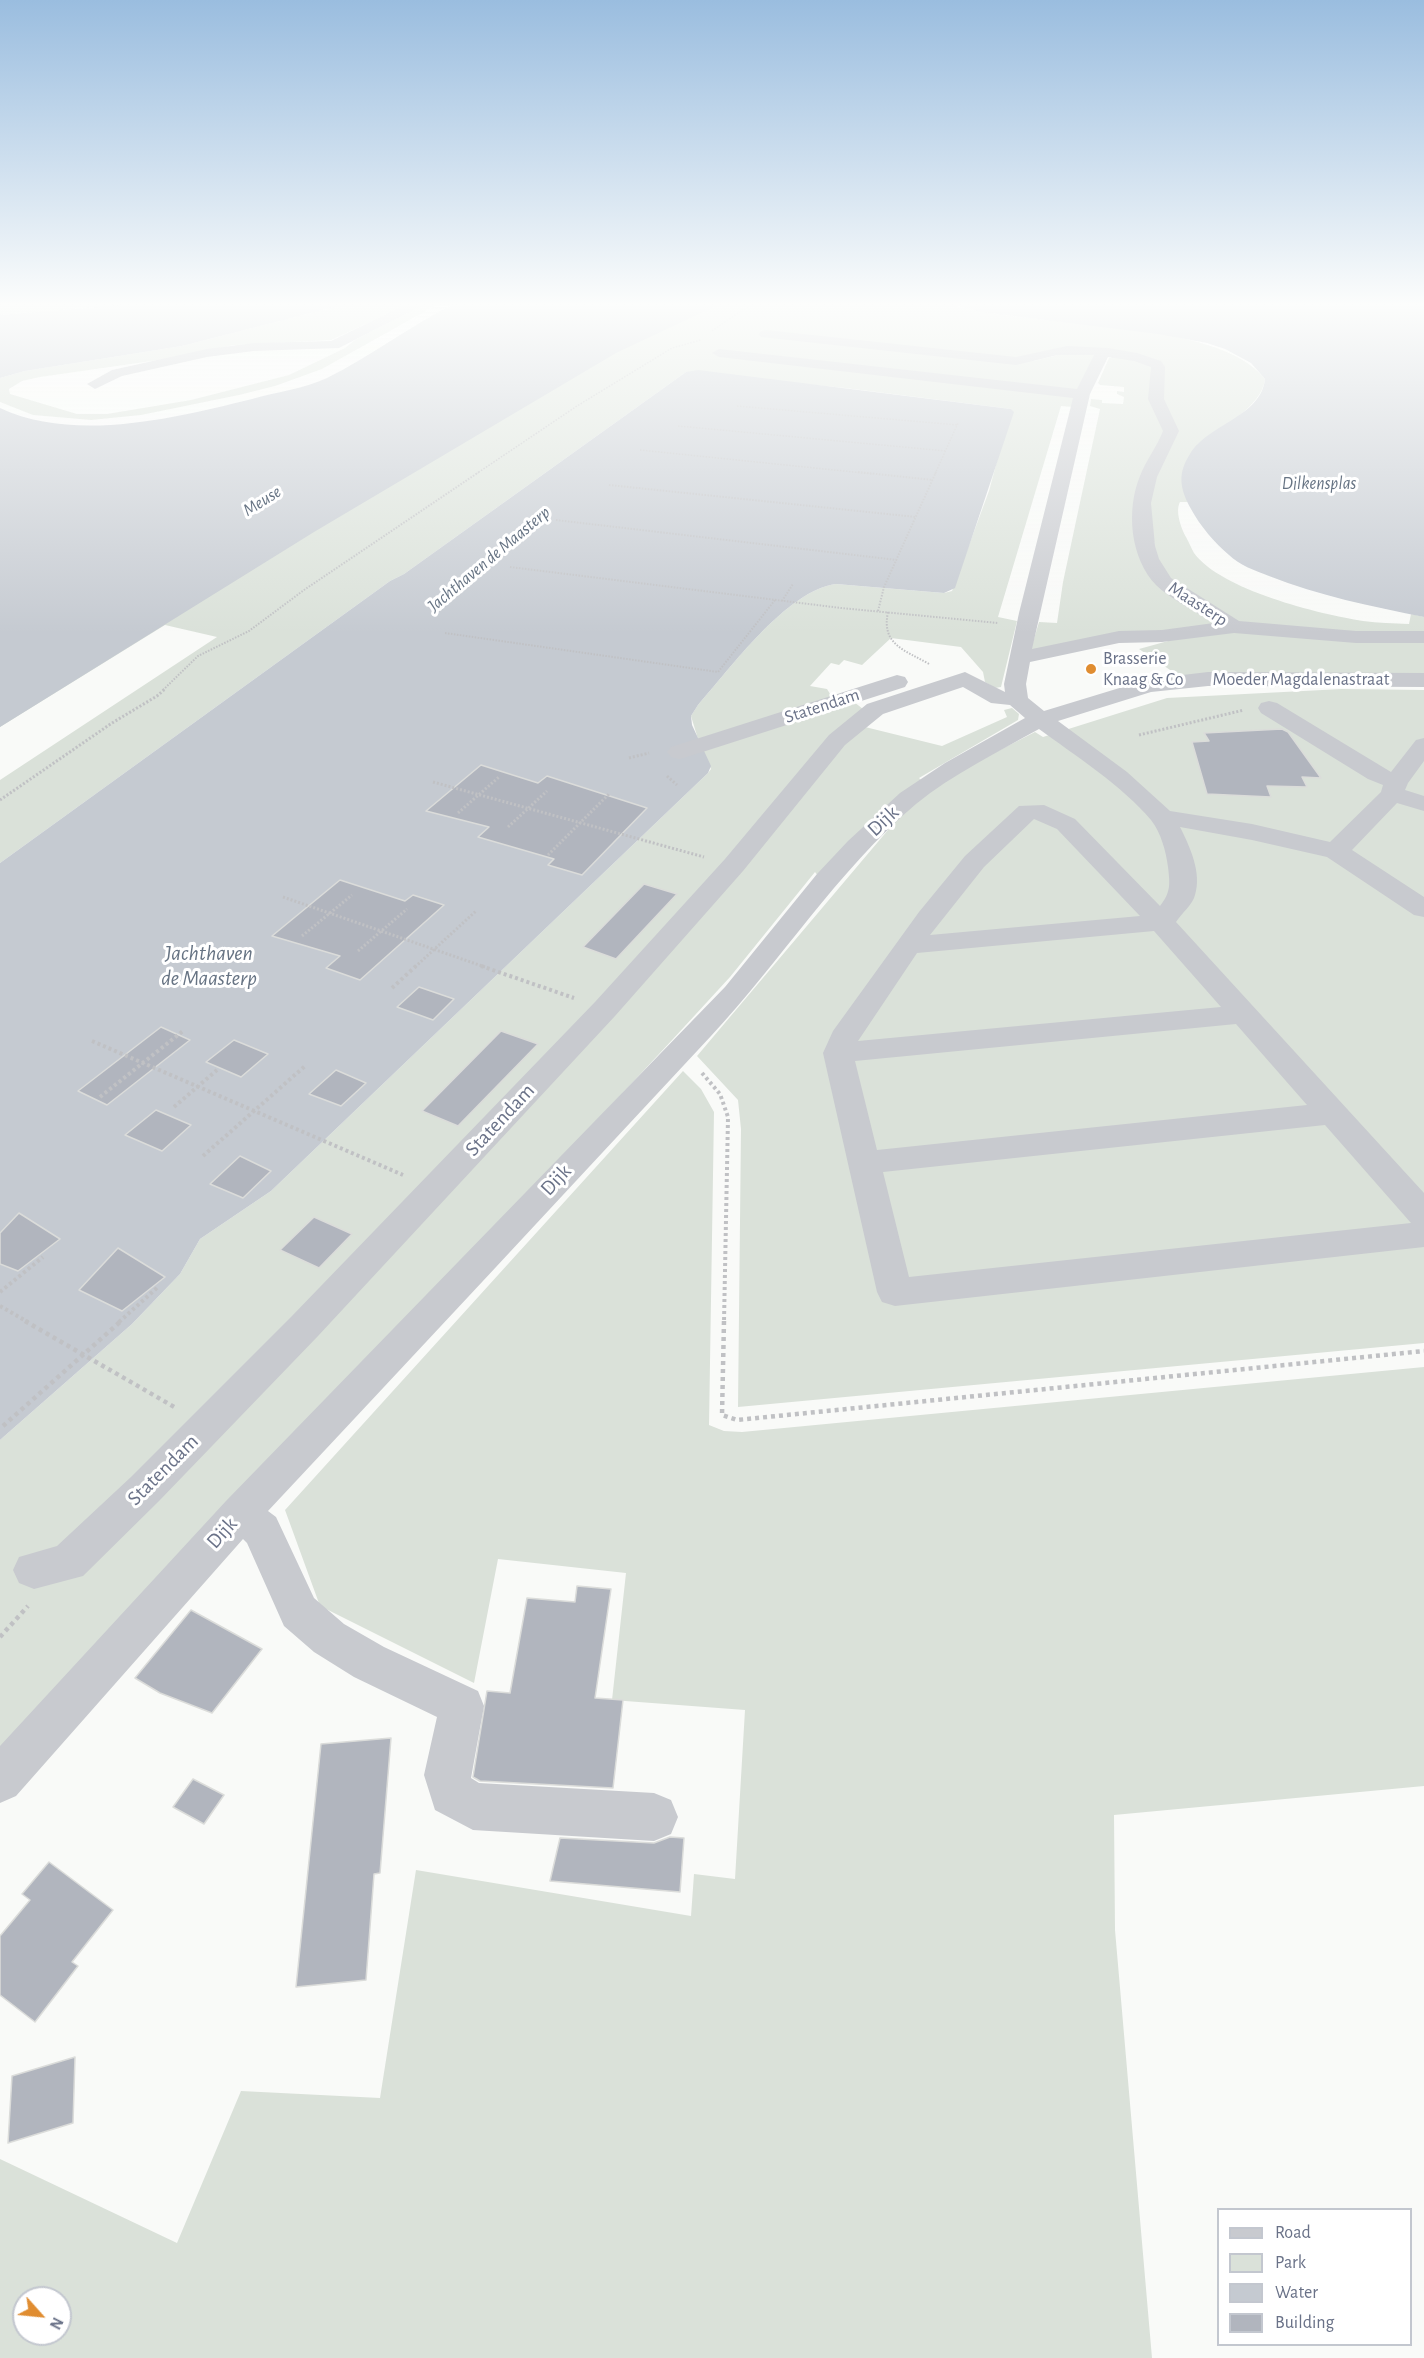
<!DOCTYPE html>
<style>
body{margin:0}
#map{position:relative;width:1424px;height:2358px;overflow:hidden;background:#f9faf8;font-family:"Alegreya Sans",sans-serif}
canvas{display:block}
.legend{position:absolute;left:1217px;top:2208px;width:195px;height:138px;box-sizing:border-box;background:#fff;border:2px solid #c3c7cf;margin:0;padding:8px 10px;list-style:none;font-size:18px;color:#6a7288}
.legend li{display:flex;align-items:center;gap:12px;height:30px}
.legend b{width:30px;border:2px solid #c3c7cf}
.north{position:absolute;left:12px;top:2286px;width:60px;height:60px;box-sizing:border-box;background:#fff;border:2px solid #c3c7cf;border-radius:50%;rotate:117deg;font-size:16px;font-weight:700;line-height:24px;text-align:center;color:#6a7288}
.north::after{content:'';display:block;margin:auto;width:21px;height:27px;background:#e08d31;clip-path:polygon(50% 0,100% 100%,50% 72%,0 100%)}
</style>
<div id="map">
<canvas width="1424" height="2358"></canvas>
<ul class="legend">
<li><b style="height:8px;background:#c8cacf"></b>Road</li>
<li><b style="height:16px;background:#dae1d9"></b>Park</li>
<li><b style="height:16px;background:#c5cad1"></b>Water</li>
<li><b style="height:16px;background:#b1b5be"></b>Building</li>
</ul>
<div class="north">N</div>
</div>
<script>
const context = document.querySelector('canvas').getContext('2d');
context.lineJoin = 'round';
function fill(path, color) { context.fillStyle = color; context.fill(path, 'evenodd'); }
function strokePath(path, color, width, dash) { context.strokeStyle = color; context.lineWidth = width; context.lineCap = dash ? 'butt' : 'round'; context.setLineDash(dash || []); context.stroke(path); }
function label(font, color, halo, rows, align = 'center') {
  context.font = font + ' "Alegreya Sans",sans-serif'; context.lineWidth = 6; context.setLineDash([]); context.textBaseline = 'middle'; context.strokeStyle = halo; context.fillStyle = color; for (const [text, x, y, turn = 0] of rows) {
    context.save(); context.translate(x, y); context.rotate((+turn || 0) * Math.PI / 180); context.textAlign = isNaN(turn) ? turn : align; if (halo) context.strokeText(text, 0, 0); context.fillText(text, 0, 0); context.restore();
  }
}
fill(new Path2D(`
 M0 304H134L0 315Z
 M346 304H409L331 340 234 345 159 360 40 377 22 381 9 389 10 394 77 414H107L191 400 289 375 345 348 355 340 424 304H438L322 369 275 386 239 395 141 415 91 420 33 415 0 402V378L25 371 182 346Z
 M515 304H950C1027 329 1218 317 1265 379 1262 407 1220 428 1198 444L1187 502H1180C1175 511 1181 528 1186 537 1189 542 1191 548 1194 553 1221 590 1319 614 1363 621 1378 623 1394 623 1409 624L1411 614 1424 617V632L1365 633 1238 623 1214 611 1158 569 1147 492 1170 443 1161 404V364L1064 349 1022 362C1049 361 1066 347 1095 355L1078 390 719 350 713 354 1074 397 1073 407 1061 406 998 617 1017 621 1001 687 995 688 985 682 983 672 961 647 891 638 862 665 844 660 839 665 831 663 810 686 827 689 832 697 698 739 691 716 698 705C730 669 787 590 836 584L944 593 952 591 989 491 1011 409 845 388 686 372 404 574 390 581 0 863V780L217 637 165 625 0 727V700Z
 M1116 356 1151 363 1167 425 1151 463 1146 558 1218 624 1037 650 1031 649 1039 622 1057 623 1063 582 1100 409 1090 406 1091 399 1102 400V403L1123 404 1124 397 1117 394V391L1124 392V387L1100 385 1098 383 1109 358Z
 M1227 632 1424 642V675L1179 676 1139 649 1179 638Z
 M1342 689 1424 690V1343L738 1407 741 1129 738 1100 697 1056 888 830 903 813 953 774 1035 732 1043 737 1167 698Z
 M854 702 863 709 857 725 942 746 1007 717 1004 710 1012 708 1019 714 1018 720 919 778 922 781 818 876 815 872 730 977 673 1039 0 1761V1440L132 1324 180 1274 200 1239 271 1191 708 773 711 769 702 750Z
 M683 1071 701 1089 714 1112 709 1425 724 1431 742 1432 1424 1367V1786L1114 1815 1115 1930 1152 2358H0V2159L177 2243 241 2091 380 2098 416 1870 691 1916 694 1874 735 1879 745 1710 612 1700 626 1573 498 1559 474 1683 320 1606 285 1510ZM24 2298H60V2334H24Z`), '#dae1d9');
fill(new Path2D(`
 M134 304H346L182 346 25 371 0 378V315Z
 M454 304H720L616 353 314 532 0 727V408C75 443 175 418 252 399 276 392 303 389 327 378 371 356 410 326 454 304Z
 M950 304H1424V617C1371 606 1319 596 1269 576 1256 571 1239 565 1229 555 1215 543 1200 526 1191 509 1180 489 1177 474 1190 454 1208 424 1261 417 1265 379L1251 363 1225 349 1207 343 1158 334 981 312Z
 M698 370 1011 409 1014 412 955 588 944 593 836 584C787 590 730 669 698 705L691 716 692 725 711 766 708 773 271 1191 200 1239 180 1274 132 1324 0 1440V863L390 581 404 574 686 372Z`), '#c5cad1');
const building = new Path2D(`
 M1282 729 1288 732 1321 778 1302 777 1307 787 1267 786 1271 797 1207 794 1192 742 1209 741 1204 733Z
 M481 765 538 783 547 776 647 808 582 875 548 865 554 859 478 837 489 827 426 811Z
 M340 880 405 901 413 895 444 905 360 980 326 968 340 956 272 936Z
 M644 884 677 894 616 959 583 947Z
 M419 987 454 999 433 1020 397 1007Z
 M161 1027 190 1040 107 1105 78 1091Z
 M501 1031 538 1044 458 1126 422 1111Z
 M234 1040 268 1054 241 1077 206 1062Z
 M336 1070 366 1083 341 1106 309 1094Z
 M156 1110 191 1125 162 1151 125 1135Z
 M240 1156 271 1171 243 1198 210 1184Z
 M19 1213 60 1239 18 1271 0 1264V1233Z
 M314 1217 352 1234 319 1268 280 1250Z
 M118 1248 165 1277 122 1311 79 1290Z
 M577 1586 611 1589 595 1698 623 1700 613 1788 480 1781 473 1777 487 1691 510 1693 527 1598 575 1602Z
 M191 1610 262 1649 212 1713 160 1693 135 1678Z
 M391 1738 380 1873 374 1874 366 1980 296 1987 321 1744Z
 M193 1779 224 1795 204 1824 173 1807Z
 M670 1837 684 1838 680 1892 550 1881 560 1838 654 1843Z
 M49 1862 113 1910 72 1962 78 1966 35 2022 0 1995V1936L30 1900 22 1894Z
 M75 2057 73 2123 8 2143 12 2076Z`);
fill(building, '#b1b5be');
strokePath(building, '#dbdcda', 1.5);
strokePath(new Path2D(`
 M712 331 751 304
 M737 406 958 425
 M678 426 946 451
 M640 450 873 474
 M476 474 577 406 672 348 701 340
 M935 474 958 423`), '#c0c1c4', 1.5, [1.5, 1.5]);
strokePath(new Path2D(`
 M858 472 933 480
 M609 485 916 517
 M556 520 897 560
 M510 567 841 608 998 623
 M782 601 793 584
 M878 611 884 587 936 472
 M888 612C881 645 905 650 929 664
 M445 633 718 672 775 600
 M163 690 198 656 249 631 304 590 479 472`), '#c0c1c4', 2, [1.5, 1.5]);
strokePath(new Path2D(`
 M1139 735 1244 710
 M629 758 649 753
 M667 776 677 785
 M433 782 704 857
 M0 800 112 723 157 696 165 689
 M458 813 499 777
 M508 827 547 791
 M548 855 610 793
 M283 897 485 967
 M302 936 352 895
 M358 951 407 909
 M415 967 476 911`), '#c0c1c4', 3, [2, 2]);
strokePath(new Path2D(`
 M481 966 574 998
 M392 988 416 966
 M92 1041 403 1175
 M702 1073 720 1094 728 1117 724 1322
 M100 1097 183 1031
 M174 1107 217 1070
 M203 1156 305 1066
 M0 1292 43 1257
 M0 1306 28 1322
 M119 1322 159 1286`), '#c0c1c4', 4, [3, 3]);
strokePath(new Path2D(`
 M25 1321 176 1408
 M724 1321 722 1415 737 1420 1424 1351
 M3 1426 121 1321
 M0 1637 28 1606`), '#c0c1c4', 4.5, [4, 4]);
fill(new Path2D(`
 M407 304H425L339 348 254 351 207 357 122 376 95 389 87 384 112 370 207 349 254 343 331 341Z
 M766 330 1016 357 1067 346 1108 348 1137 353 1161 361 1165 367 1164 399 1179 431 1157 477 1151 503 1155 546 1159 559 1171 578 1239 621 1356 631H1424V643H1356L1234 633 1162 642 1119 643 1030 662 1026 684 1028 698 1044 711 1149 679 1208 672 1424 673V687L1208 686 1151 692 1058 721 1127 772 1170 811 1252 824 1330 842 1381 792 1383 785 1368 779 1261 713 1258 708 1261 703 1269 701 1277 703 1391 772 1416 740 1424 738V761L1408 783 1405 790 1424 796V811L1397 803 1352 850 1424 897V917L1414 915 1327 857 1252 840 1180 827C1190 847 1202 873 1195 895 1193 904 1181 914 1176 922L1424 1193V1247L895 1306 882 1302 877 1292 823 1053 833 1031 919 912 965 856 1019 806 1044 805 1075 819 1160 906C1171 892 1170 884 1168 867 1166 851 1161 833 1151 820 1124 787 1073 754 1039 729 998 752 953 774 916 804 837 871 781 961 711 1036 563 1195 416 1353 268 1511L276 1517 314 1598 344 1624 384 1647 478 1691 484 1706 471 1778 479 1783 654 1793 671 1800 678 1817 671 1834 654 1841 473 1830 435 1810 424 1775 437 1717 354 1677 314 1652 284 1626 247 1543 243 1539 16 1796 0 1803V1746L226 1501 725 987 817 874 848 841 900 793 945 763 1025 718 1010 705 991 703 963 687 883 714 845 745 743 871 615 1016 318 1336 159 1501 83 1576 34 1589 19 1583 13 1570 19 1557 57 1546 131 1477 292 1316 595 1002 725 859 829 735 867 704 965 672 1005 692 1004 684 1019 613 1073 398 719 357 712 353 719 349 1077 389 1094 355H1058L1016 365 761 337 759 334 761 331ZM1108 357 1134 361 1151 367 1148 399 1163 431C1157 447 1146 460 1140 476 1126 510 1130 558 1156 585 1170 599 1197 612 1214 623L1162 630 1119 631 1032 649 1090 394ZM1034 819 1057 829 1140 916 930 935 984 867ZM1154 931 1221 1007 858 1041 917 953ZM1236 1024 1307 1105 877 1150 855 1061ZM1325 1125 1411 1223 909 1277 883 1172Z
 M897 675 905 677 908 682 905 687 687 757 679 759 671 757 667 752 671 747Z`), '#c8cacf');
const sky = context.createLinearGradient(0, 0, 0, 634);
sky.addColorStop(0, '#9abddf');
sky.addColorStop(0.48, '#fcfdfc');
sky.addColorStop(1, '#fcfdfc00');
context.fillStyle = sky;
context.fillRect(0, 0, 1424, 634);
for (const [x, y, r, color] of [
 [1091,669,6,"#e08d31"]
]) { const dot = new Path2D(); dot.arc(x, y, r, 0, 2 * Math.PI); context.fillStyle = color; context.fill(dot); strokePath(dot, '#fff', 2); }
label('italic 18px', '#667383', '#fff', [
 ["Dilkensplas",1319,484],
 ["Meuse",262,501,-32],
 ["Jachthaven de Maasterp",489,559,-40]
]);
label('18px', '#6a7288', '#fff', [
 ["Maasterp",1198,604,33],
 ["Moeder Magdalenastraat",1301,680],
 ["Statendam",822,706,-18]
]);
label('18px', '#6a7288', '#fff', [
 ["Brasserie",1103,659],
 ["Knaag & Co",1103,680]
], 'left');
label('21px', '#6a7288', '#fff', [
 ["Dijk",883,821,-43],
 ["Statendam",500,1120,-47],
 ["Dijk",556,1180,-47],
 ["Statendam",163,1470,-45],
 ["Dijk",222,1533,-48]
]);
label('italic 22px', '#667383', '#fff', [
 ["Jachthaven",209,953],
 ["de Maasterp",209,978]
]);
</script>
